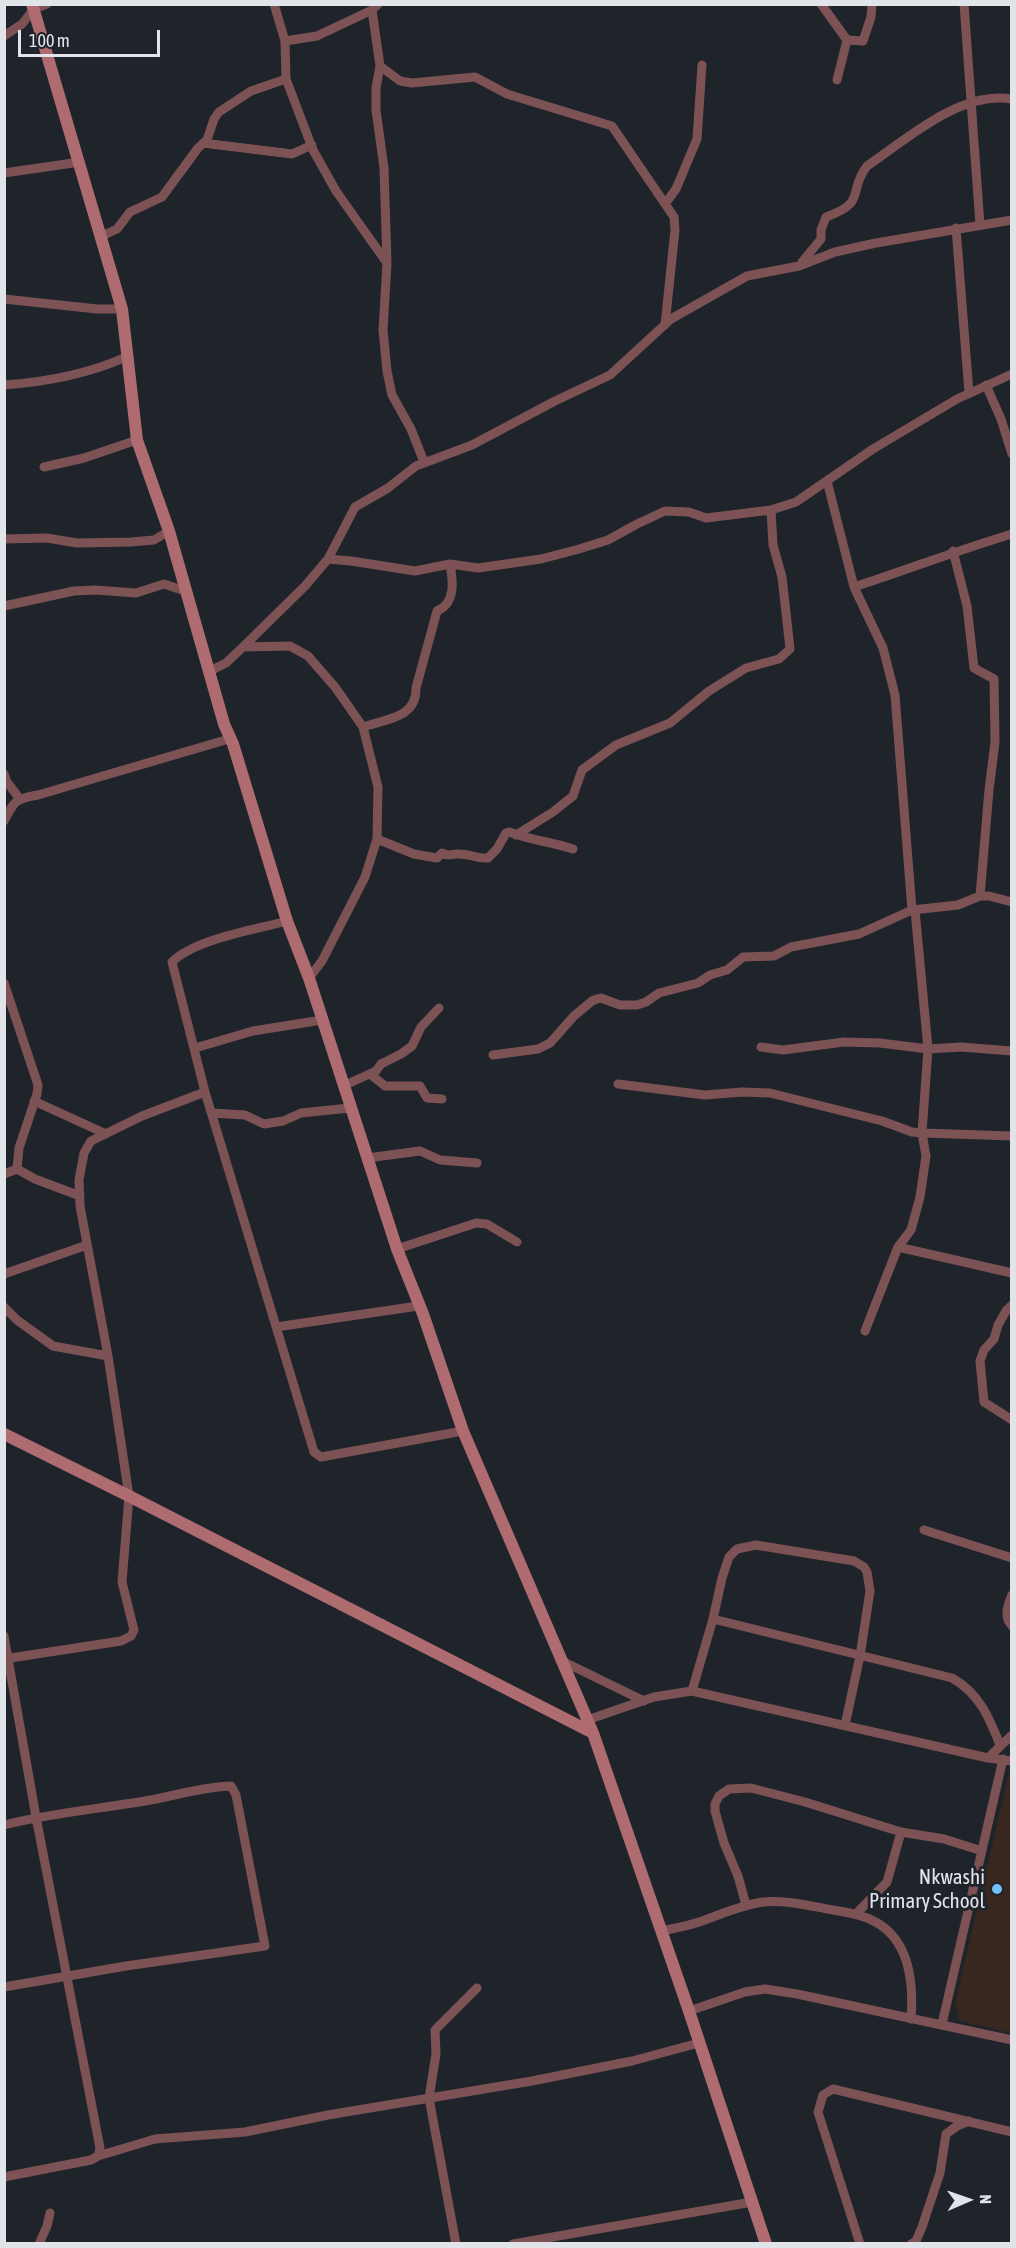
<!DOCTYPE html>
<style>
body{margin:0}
#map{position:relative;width:1016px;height:2248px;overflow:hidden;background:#1f242b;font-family:"Asap Condensed",sans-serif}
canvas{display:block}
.frame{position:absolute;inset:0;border:6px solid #e1e5e9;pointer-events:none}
.north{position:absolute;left:938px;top:2170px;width:60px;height:60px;-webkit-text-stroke:4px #1f242b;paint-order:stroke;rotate:88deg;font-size:16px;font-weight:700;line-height:24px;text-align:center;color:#e1e5e9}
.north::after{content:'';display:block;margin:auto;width:21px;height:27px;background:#e1e5e9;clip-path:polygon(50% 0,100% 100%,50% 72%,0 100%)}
.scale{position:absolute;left:18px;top:30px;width:142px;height:27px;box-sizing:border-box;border:3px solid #e1e5e9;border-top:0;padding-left:8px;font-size:18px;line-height:21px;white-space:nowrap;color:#e1e5e9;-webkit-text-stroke:4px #1f242b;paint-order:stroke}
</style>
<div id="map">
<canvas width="1016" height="2248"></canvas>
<div class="frame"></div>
<div class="north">N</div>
<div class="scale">100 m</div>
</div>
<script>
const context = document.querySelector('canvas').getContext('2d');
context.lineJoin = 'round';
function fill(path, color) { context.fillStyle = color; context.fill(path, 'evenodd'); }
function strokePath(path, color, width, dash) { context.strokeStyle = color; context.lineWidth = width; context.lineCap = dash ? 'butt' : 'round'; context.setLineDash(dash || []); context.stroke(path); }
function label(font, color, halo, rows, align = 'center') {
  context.font = font + ' "Asap Condensed",sans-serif'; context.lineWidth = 6; context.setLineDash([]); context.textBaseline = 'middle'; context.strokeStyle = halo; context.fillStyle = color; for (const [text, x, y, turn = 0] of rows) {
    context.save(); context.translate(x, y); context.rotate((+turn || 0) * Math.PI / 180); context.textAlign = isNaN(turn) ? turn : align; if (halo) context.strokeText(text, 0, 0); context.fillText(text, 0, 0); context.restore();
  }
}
fill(new Path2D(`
 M1009 1773 1012 1774 1011 2033 960 2021 955 2004Z`), '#38271f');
strokePath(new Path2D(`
 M274 4 285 41 286 79 313 150 336 191 387 263
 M378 4 372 10 380 66 376 88V110L384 168 387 263 383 330 387 371 392 395 411 429 424 462
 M821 4 847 40 863 41 871 17 872 4
 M964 4 980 225
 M4 36 22 24 34 9 47 4
 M285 41 317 36 372 10
 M380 66 400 81 412 83 475 77 507 94 612 126 674 217 675 230 665 325
 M837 80 847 40
 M203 143 292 154 312 145
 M4 173 80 162
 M665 204 676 189 697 139 702 65
 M956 228 969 393
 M102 236 117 229 130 212 162 197 198 148 207 140 214 119 219 112 251 91 286 79
 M802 262 821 239V230L826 217C868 202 847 192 867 166 907 139 961 90 1012 99
 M4 299 97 309H122
 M4 385C46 382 88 374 126 357
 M986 385 1001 419 1012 454
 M44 467 84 458 137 440
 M827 481 854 587 883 648 895 695 912 910
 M4 539 47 538 77 543 131 542 154 540 169 531
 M953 551 967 606 974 668 994 679 995 742 989 790 980 896
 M328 559 351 561 415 571 450 564 478 568 541 559 579 549 608 540 637 524 665 511 689 512 706 518 771 510 796 502 873 449 957 399 1012 374
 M854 587C907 570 958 550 1012 534
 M4 606 74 591 95 590 136 593 164 584 185 591
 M243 647 305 586 328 559 355 507 388 488 416 466 472 445 555 401 610 375 671 319 747 276 799 266 835 252 876 243 1012 220
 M210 671 226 663 243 647 290 646 308 656 335 687 363 727 378 787 377 839 365 877 322 961 309 978
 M363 727C386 719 417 718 416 688L437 611C456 603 453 581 450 564
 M4 774 7 782 19 798
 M4 821C15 800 15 799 38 795L229 739
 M516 835 553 812 573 796 582 770 616 745 670 723 709 691 746 668 779 659 790 649 782 577 773 545 771 510
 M377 839 414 854 437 858 442 853C449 857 450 854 457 854 468 853 477 859 488 858L497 849 506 833 509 832C530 840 552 842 573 849
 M915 910 928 1049 922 1133 1012 1136
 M287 921C255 930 195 939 172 962L205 1092 314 1452 321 1457 463 1431
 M4 983 38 1085 37 1094 19 1148 17 1169 35 1179 80 1196
 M761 1047 783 1050 844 1042 880 1043 928 1049 961 1047 1012 1051
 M195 1048 253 1031 322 1020
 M493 1055 538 1049 550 1043 574 1016 592 1001 597 999 601 998 620 1005H637L646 1002 659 993 698 983 710 975 727 970 743 957 774 956 791 947 859 934 912 910 958 905 980 896H989L1012 902
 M370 1074 385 1086H420L427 1098 442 1099
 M618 1084 705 1095 742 1092 770 1093 882 1121 912 1132 922 1133 926 1156 920 1197 911 1230 898 1247 865 1331
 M343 1086 376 1071 381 1064 401 1054 412 1046 421 1027 439 1008
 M34 1101 104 1133
 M212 1113 245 1115 264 1124 283 1121 301 1113 350 1108
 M367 1158 420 1151 440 1160 477 1163
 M4 1174 17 1169
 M898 1247 1012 1273
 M397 1249 476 1223 487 1224 517 1242
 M4 1274 87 1245
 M1012 1305 1006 1311 998 1325 994 1339 984 1350 980 1361 984 1402 1012 1420
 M4 1307 17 1320 53 1346 108 1356
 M276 1327 418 1306
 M924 1530 1012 1558
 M1012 1595C1008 1605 1003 1616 1012 1626
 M713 1619 952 1678C979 1693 989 1717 1000 1745
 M4 1636 36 1817 100 2148 98 2156 91 2160 4 2177
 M4 1659 121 1641 131 1636 134 1630 122 1582 129 1496 108 1356 80 1206 79 1180 84 1153 91 1141 142 1116 205 1092
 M560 1660 644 1701
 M692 1691 713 1619 722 1578 729 1557 737 1549 756 1545 854 1561 864 1567 867 1572 870 1591 860 1656 845 1725
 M587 1720 654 1697 692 1691 988 1758 1012 1761
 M988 1758 1012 1735
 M4 1825C51 1813 98 1809 145 1801 174 1796 202 1787 231 1786L236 1795 265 1946 126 1966 4 1987
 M746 1905 738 1876 724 1843 715 1811V1804L719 1796 729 1789 751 1788 805 1802 901 1832 944 1839 982 1851
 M856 1914 887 1882 901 1832
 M661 1931C675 1928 689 1926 702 1921 722 1914 741 1905 763 1902 784 1900 806 1905 827 1909 840 1911 854 1913 867 1918 909 1934 914 1980 911 2019
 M689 2011 745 1992 765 1989 797 1994 1012 2040
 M942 2024 1003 1759
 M98 2156 155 2139 245 2132 328 2115 532 2081 632 2061 699 2043
 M39 2244 47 2226 50 2213
 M456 2244 429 2098 436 2054 435 2030 477 1988
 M513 2244 752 2202
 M860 2244 818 2112 823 2095 833 2089 1012 2132
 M911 2244 916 2241 922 2227 940 2173 946 2134 957 2126 969 2121`), '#7c5255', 9);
strokePath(new Path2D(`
 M32 4 122 309 137 440 169 531 224 724 233 744 287 921 309 978 397 1249 423 1314 463 1431 593 1733 689 2011 766 2244
 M4 1434 129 1496 593 1733`), '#ae6b70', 12);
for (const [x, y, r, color] of [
 [997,1889,6,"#74c0f6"]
]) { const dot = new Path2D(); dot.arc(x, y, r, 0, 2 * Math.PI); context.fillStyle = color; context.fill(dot); strokePath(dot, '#1f242b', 2); }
label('21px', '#e1e5e9', '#1f242b', [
 ["Nkwashi",985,1877],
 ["Primary School",985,1901]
], 'right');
</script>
